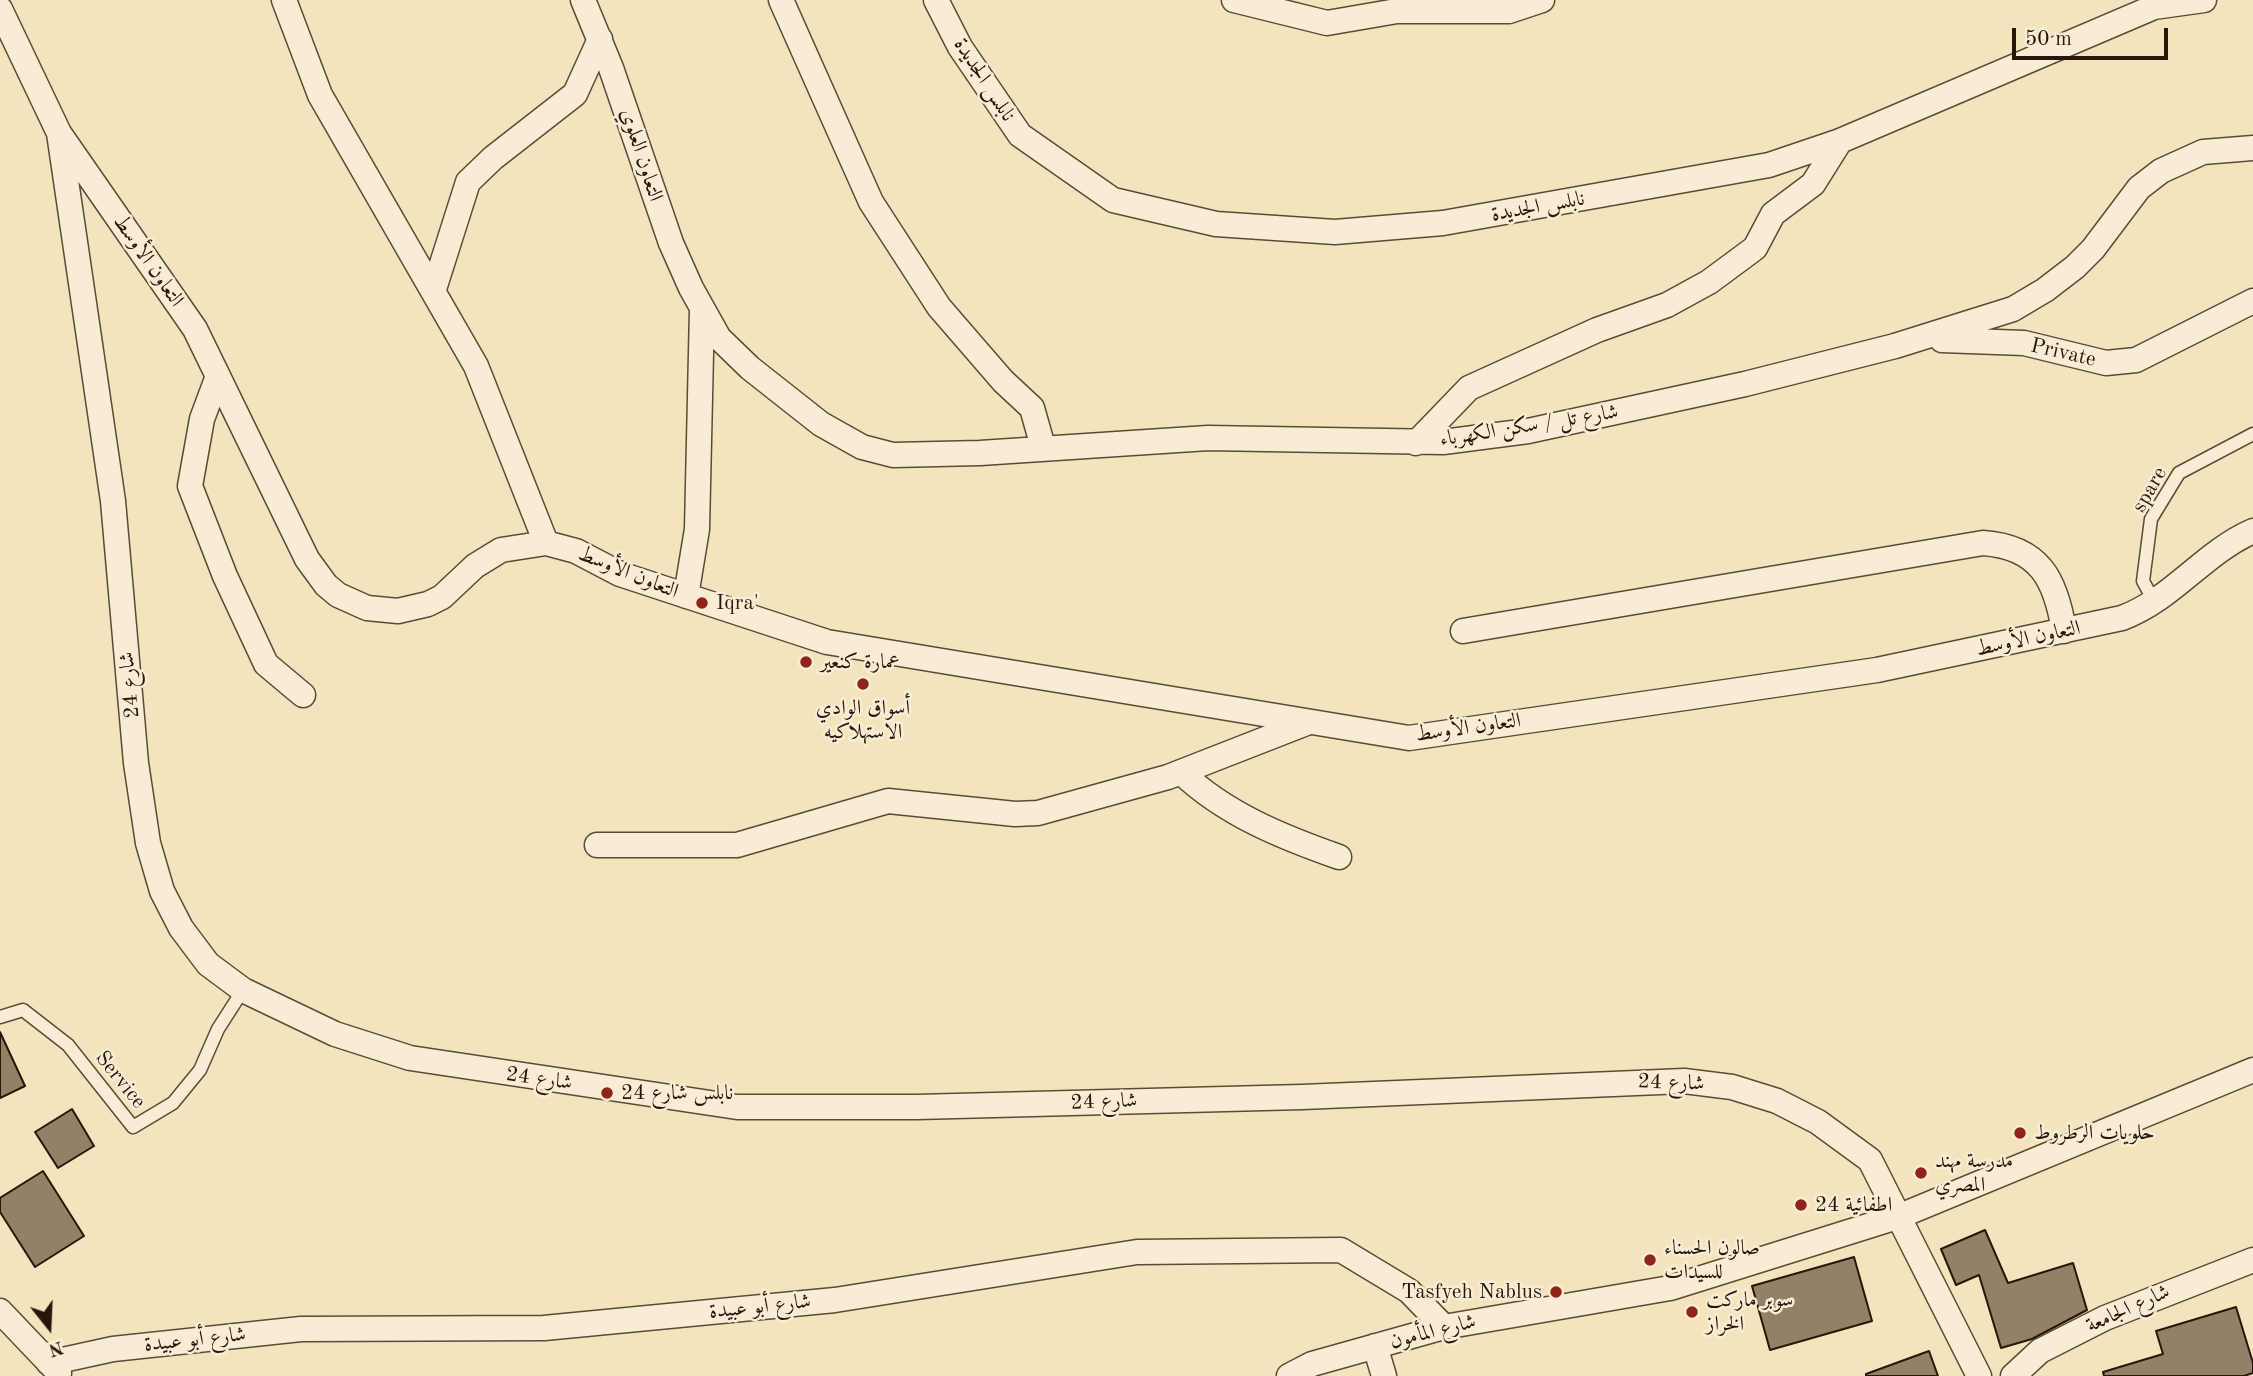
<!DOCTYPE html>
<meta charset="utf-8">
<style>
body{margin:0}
#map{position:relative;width:2253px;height:1376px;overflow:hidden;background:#f4e4bd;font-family:"Old Standard TT",serif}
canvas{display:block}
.north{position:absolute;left:14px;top:1292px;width:70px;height:70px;-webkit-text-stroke:5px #f8edd4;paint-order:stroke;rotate:162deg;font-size:19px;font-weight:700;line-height:28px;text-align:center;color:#281609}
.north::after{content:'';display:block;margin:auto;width:24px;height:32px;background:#281609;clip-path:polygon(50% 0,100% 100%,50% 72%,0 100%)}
.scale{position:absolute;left:2012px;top:28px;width:156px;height:32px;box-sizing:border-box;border:4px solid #281609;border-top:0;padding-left:9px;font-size:21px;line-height:24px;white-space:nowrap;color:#281609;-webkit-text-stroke:5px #f8edd4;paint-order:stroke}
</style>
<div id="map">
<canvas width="2253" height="1376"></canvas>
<div class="north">N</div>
<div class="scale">50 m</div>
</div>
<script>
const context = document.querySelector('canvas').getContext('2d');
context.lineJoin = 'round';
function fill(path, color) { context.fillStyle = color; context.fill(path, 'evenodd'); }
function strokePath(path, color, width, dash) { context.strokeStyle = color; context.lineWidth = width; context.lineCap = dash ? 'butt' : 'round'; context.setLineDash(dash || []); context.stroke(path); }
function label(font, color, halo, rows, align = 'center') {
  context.font = font + ' "Old Standard TT",Amiri,serif'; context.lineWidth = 5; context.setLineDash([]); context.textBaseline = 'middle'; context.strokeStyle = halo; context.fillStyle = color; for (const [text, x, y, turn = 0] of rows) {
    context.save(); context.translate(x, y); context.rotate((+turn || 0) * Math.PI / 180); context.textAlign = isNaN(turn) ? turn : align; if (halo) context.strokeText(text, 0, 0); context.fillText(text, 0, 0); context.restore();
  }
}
const building = new Path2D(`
 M0 1032 25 1086 0 1098Z
 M72 1109 94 1146 58 1168 35 1132Z
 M43 1171 84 1236 35 1267 0 1212V1198Z
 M1985 1230 2008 1283 2073 1263 2087 1310 2032 1339 2001 1348 1979 1275 1956 1285 1941 1249Z
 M1854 1257 1872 1321 1770 1350 1752 1286Z
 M2236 1307 2253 1363V1373L2244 1376H2104L2103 1372 2163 1354 2156 1331Z
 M1929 1351 1938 1376H1866V1374Z`);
fill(building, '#928167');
strokePath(building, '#281609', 2);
const service = new Path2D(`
 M2155 603 2143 581 2151 519 2179 473 2253 434
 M0 1017 23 1010 68 1045 133 1127 173 1103 200 1070 218 1029 243 990`);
const minor = new Path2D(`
 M284 0 320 95 476 366 546 543
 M583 0 611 68 671 243 691 288 719 338 750 368 821 424 862 447 893 455 980 453 1208 438 1443 442 1528 431 1745 384 1895 346 2013 309 2045 290 2075 267 2093 249 2139 188 2161 171 2203 152 2253 148
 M781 0 871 202 939 307 1003 381 1032 408 1043 447
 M936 0 960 47 1020 135 1113 200 1216 224 1335 232 1443 223 1769 165 1840 141 2154 7 2204 0
 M1234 0 1327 23 1397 11H1509L1542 0
 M0 9 59 133 195 329 307 559 326 585 338 595 367 608 398 611 428 604 442 597 475 566 501 550 546 543 576 551 620 574 827 642 1409 738 1877 670 2122 618C2173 599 2203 553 2253 531
 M59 133 113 501 136 763 148 843 162 891 181 928 208 964 243 990 335 1034 410 1058 737 1107H917L1302 1097 1684 1081 1732 1087 1777 1101 1818 1122 1870 1160 1979 1376
 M434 289 468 182 493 158 575 94 600 39
 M1942 340 2024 343 2106 363 2136 360 2253 301
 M218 376 202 419 190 486 225 576 266 664 303 695
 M1416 443 1469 388 1597 330 1667 305 1709 282 1755 248 1773 214 1813 184 1840 141
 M686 596 697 529 702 309
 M1463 631 1983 543C2040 547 2056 580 2064 631
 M1181 772C1225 814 1282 837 1339 857
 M597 845H737L888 801 1015 814 1038 813 1168 777 1309 722
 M0 1311 59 1373
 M1375 1346 1384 1376
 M49 1363 113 1349 301 1329 544 1328 835 1300 1137 1252 1341 1250 1409 1291 1444 1327
 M1289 1376 1312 1364 1444 1327 1670 1288 1900 1216 2253 1070
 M2013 1376 2040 1351 2105 1318 2253 1260`);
strokePath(service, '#5b4a36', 15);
strokePath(minor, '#5b4a36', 27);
strokePath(service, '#f8edd4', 12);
strokePath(minor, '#f8edd4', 24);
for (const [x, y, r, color] of [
 [702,603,7,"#8f2418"],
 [806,662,7,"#8f2418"],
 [863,684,7,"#8f2418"],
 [607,1093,7,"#8f2418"],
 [2020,1133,7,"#8f2418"],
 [1921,1173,7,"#8f2418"],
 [1801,1205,7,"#8f2418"],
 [1650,1260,7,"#8f2418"],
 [1556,1292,7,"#8f2418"],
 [1692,1312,7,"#8f2418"]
]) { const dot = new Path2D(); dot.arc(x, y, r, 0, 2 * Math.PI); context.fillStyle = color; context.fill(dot); strokePath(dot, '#f8edd4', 2.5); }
label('21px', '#281609', '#f8edd4', [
 ["نابلس الجديدة",984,80,57],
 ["التعاون العلوي",641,155,72],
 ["نابلس الجديدة",1538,207,-10],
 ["التعاون الأوسط",148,261,55],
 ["Private",2063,353,13],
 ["شارع تل / سكن الكهرباء",1529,426,-9],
 ["spare",2150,490,-60],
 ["التعاون الأوسط",628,573,22],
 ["التعاون الأوسط",2028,639,-12],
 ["شارع 24",130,685,-95],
 ["التعاون الأوسط",1468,728,-8],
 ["شارع 24",539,1079,8],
 ["Service",120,1080,51],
 ["شارع 24",1671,1083,2],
 ["شارع 24",1104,1102,-2],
 ["شارع أبو عبيدة",760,1307,-6],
 ["شارع الجامعة",2128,1309,-24],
 ["شارع المأمون",1433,1332,-14],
 ["شارع أبو عبيدة",195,1340,-6]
]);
label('21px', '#281609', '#f8edd4', [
 ["Iqra'",716,603],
 ["عمارة كنعير",820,662],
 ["أسواق الوادي",863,708,"center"],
 ["الاستهلاكيه",863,732,"center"],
 ["نابلس شارع 24",621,1093],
 ["حلويات الرطروط",2034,1133],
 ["مدرسة مهند",1935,1161],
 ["المصري",1935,1185],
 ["اطفائية 24",1815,1205],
 ["صالون الحسناء",1664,1248],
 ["للسيدات",1664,1272],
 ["Tasfyeh Nablus",1542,1292,"right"],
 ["سوبر ماركت",1706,1300],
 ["الخراز",1706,1324]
], 'left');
</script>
